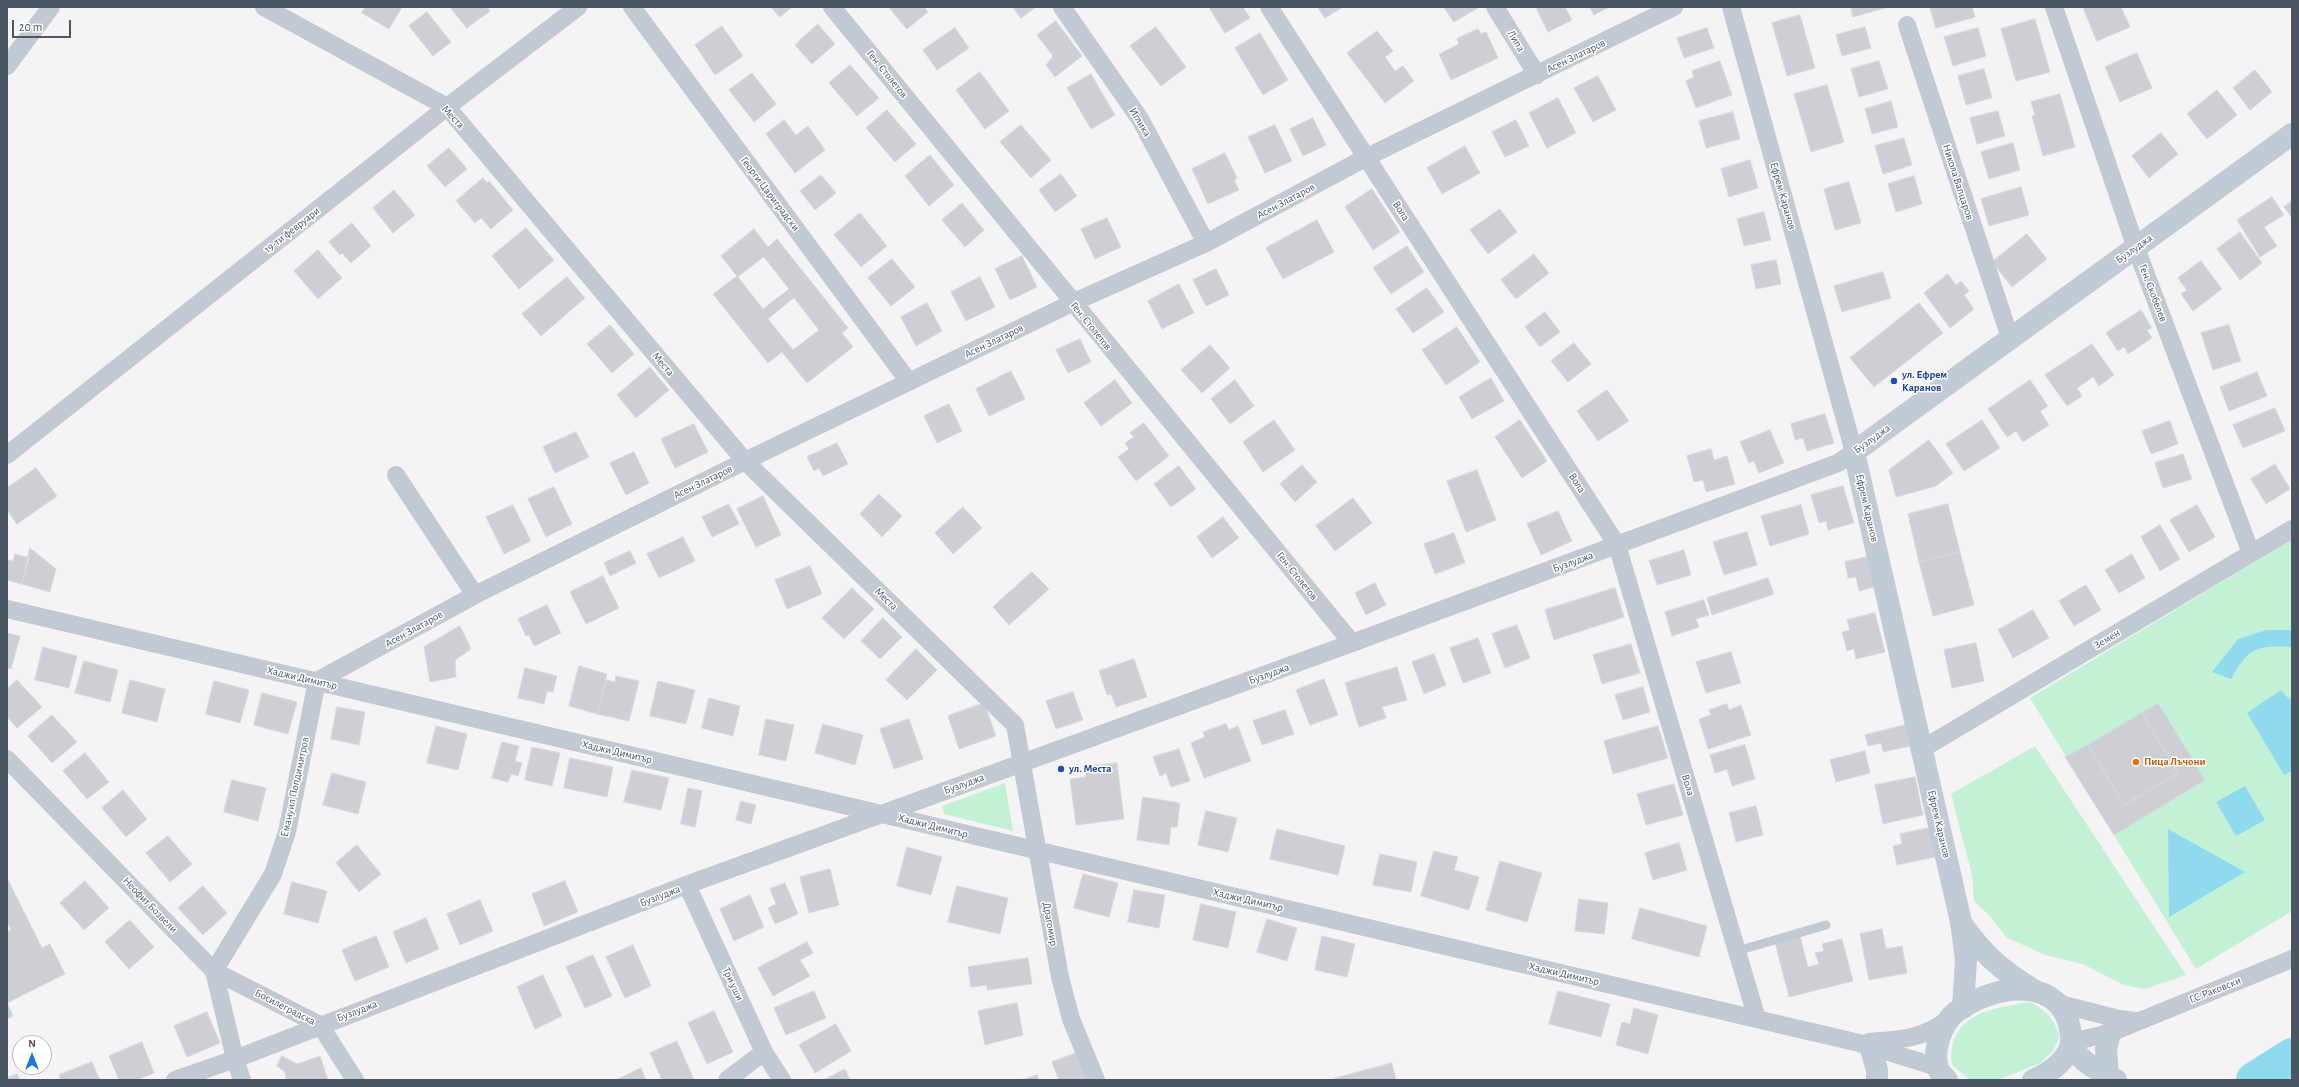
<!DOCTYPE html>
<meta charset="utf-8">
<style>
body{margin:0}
#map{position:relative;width:2299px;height:1087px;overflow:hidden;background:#f5f3f3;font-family:"Alegreya Sans",sans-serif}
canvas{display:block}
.frame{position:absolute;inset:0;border:8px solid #4a5661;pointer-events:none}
.north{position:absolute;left:12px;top:1035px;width:40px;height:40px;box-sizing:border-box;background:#fff;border:1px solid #b7bbc0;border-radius:50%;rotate:0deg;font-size:11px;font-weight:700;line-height:16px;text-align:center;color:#4a5661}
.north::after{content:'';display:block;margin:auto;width:14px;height:18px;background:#1a73e8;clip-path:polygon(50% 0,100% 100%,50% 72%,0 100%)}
.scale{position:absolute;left:12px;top:20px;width:59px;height:18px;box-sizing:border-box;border:2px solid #4a5661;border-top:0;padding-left:5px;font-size:12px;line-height:14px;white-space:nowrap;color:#4a5661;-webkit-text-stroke:3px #fff;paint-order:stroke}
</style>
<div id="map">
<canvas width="2299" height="1087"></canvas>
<div class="frame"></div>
<div class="north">N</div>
<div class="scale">20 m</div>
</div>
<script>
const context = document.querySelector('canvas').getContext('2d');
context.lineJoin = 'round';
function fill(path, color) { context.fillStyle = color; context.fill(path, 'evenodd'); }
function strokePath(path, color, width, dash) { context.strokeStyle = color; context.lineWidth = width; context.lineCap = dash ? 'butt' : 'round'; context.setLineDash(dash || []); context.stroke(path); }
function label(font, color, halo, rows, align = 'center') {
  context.font = font + ' "Alegreya Sans",sans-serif'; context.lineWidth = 3; context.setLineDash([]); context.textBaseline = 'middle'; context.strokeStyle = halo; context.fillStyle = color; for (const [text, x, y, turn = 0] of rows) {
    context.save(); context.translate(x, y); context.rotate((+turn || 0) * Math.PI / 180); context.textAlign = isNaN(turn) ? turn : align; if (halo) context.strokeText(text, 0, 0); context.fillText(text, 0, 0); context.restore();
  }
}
fill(new Path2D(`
 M2292 539V911L2196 969 2030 698Z
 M2035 746 2186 975 2144 989 2124 985 2083 964 2045 955 2006 937 1991 917 1974 901 1972 875 1951 794Z
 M1005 783 1013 831 944 814 942 806Z
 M2030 1002C2048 1012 2053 1017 2060 1037L2053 1051 2040 1063 1998 1080H1970L1952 1065C1946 1015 1991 1008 2030 1002Z`), '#c3f1d5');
fill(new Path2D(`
 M2266 630H2292V647C2255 645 2249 648 2231 679L2212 672 2238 639Z
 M2281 690 2287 697 2292 699V771L2284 775 2247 713Z
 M2245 786 2265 820 2236 836 2216 802Z
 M2168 829 2245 872 2169 917Z`), '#90daee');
strokePath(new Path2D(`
 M2254 1080 2292 1056`), '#90daee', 36);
const building = new Path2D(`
 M365 7H402L389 29 362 13Z
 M450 7H487L490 11 467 28Z
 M771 7H792L780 17Z
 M889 7H924L928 12 907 29Z
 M1013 7H1036L1021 18Z
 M1209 7H1243L1250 18 1225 33Z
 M1318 7H1343L1325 18Z
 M1444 7H1478V8L1454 22Z
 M1536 7H1565L1572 20 1548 32Z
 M1590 7H1609L1594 15Z
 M1851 7H1889L1853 17Z
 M1930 7H1972L1975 17 1936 28Z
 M2083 7H2121L2130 27 2097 41Z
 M427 12 451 42 433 56 409 26Z
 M1800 15 1815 68 1787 76 1772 23Z
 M2035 19 2050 72 2016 81 2001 29Z
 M1056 21 1082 56 1055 77 1046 65 1053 56 1037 35Z
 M818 24 835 44 812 64 795 45Z
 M722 26 743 56 715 75 695 45Z
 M1156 27 1186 67 1161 86 1130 46Z
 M1865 27 1871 48 1842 56 1836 35Z
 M955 28 969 48 937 70 923 50Z
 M1707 28 1714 48 1684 58 1677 38Z
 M1978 28 1986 56 1953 66 1944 37Z
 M1478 29 1481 34 1486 32 1498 58 1451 80 1439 54 1459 44 1457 39Z
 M1377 31 1393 51 1385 57 1395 71 1403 66 1414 81 1385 103 1347 53Z
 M1260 33 1288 80 1263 95 1235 48Z
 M2137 53 2152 88 2120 102 2105 67Z
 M1720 61 1732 95 1696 108 1686 81 1694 77 1692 71Z
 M1879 61 1888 89 1859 97 1851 69Z
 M850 65 879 98 857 116 829 83Z
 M1984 69 1992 98 1966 105 1958 76Z
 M2255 70 2272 92 2250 110 2233 88Z
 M980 72 1009 111 985 129 956 90Z
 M752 73 776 104 754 122 729 90Z
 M1091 74 1115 115 1091 129 1067 88Z
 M1598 76 1616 110 1593 122 1574 88Z
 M1827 85 1844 142 1811 152 1794 94Z
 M2217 90 2237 115 2207 139 2187 114Z
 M2060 94 2075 147 2043 156 2032 116 2035 115 2031 102Z
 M1558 98 1576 133 1547 148 1529 113Z
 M1891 101 1898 127 1872 134 1865 109Z
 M887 110 916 144 895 162 866 128Z
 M1998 111 2005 136 1977 144 1970 118Z
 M1733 112 1740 139 1706 148 1699 121Z
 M1313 118 1326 145 1303 156 1290 129Z
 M784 120 796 135 808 126 825 150 795 173 766 134Z
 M1516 120 1529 146 1505 157 1492 132Z
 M1021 125 1051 160 1031 178 1000 142Z
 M1275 125 1292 161 1265 173 1248 137Z
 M2161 133 2178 154 2149 178 2132 156Z
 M1904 138 1912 165 1883 174 1875 146Z
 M2013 143 2020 170 1989 179 1981 152Z
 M1465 146 1480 173 1442 194 1427 168Z
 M449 148 467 169 445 187 427 166Z
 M1225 153 1237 178 1234 180 1239 190 1208 204 1192 169Z
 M930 155 954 185 929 206 905 176Z
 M1750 160 1758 188 1729 197 1721 169Z
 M1061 174 1077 196 1055 212 1039 190Z
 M821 175 836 193 815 210 800 191Z
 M1914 176 1922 204 1896 212 1888 184Z
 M483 178 487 183 489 181 513 210 491 229 481 218 475 223 456 201Z
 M1849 182 1861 223 1835 230 1824 189Z
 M2021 187 2029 215 1989 226 1981 199Z
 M1372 189 1400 232 1373 250 1345 207Z
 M394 190 415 215 393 233 373 208Z
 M2272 197 2284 215 2264 227 2277 246 2260 257 2237 220Z
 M2292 201V218L2284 207Z
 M962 203 984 230 965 247 942 220Z
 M1500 209 1517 232 1488 254 1470 230Z
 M1764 212 1771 240 1744 246 1737 219Z
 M860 213 887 246 861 267 834 235Z
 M1107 218 1121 247 1095 259 1081 229Z
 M1317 220 1334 252 1283 279 1266 248Z
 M352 223 371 246 351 263 342 253 340 255 329 242Z
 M526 228 554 260 519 289 492 256Z
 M754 229 768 247 777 239 848 328 842 333 853 347 807 383 782 352 768 363 713 294 737 276 721 256ZM764 257 789 289 763 309 738 277ZM794 298 819 330 793 350 768 319Z
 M2240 232 2262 263 2240 280 2217 249Z
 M2027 234 2047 259 2012 287 1992 262Z
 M1407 246 1424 272 1391 294 1373 268Z
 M318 250 342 278 318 299 294 271Z
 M1534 254 1549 273 1516 299 1501 280Z
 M1022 256 1037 287 1010 300 995 269Z
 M892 259 915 287 891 306 868 278Z
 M1776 260 1781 284 1756 289 1751 265Z
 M2201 261 2222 289 2193 311 2181 294 2187 290 2178 278Z
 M1216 269 1229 295 1206 306 1193 280Z
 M1883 272 1891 298 1842 312 1834 286Z
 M1948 274 1956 285 1961 281 1969 291 1964 295 1974 309 1950 328 1924 293Z
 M567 277 585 298 541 336 522 314Z
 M980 277 995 307 966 321 951 292Z
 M1179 284 1194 313 1162 329 1148 301Z
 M1427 288 1444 312 1413 333 1396 309Z
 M927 303 942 331 916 346 901 317Z
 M1919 303 1943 333 1874 387 1850 358Z
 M2141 310 2152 328 2147 330 2152 338 2128 354 2124 347 2118 351 2106 333Z
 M1545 312 1560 332 1540 347 1525 327Z
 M610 325 634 354 612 373 587 344Z
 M2229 325 2241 361 2213 370 2201 333Z
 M1457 327 1480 362 1446 385 1422 350Z
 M1080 339 1091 362 1068 373 1056 350Z
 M1574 343 1591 364 1568 382 1551 361Z
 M2092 344 2114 375 2099 386 2093 377 2077 388 2082 396 2067 406 2045 375Z
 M1210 345 1230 368 1202 393 1181 370Z
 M650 367 669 390 636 418 617 395Z
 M1011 371 1025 399 989 416 976 389Z
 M2257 372 2267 396 2229 411 2220 387Z
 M1491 378 1504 401 1472 419 1459 397Z
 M1115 380 1132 403 1101 426 1084 403Z
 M1235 380 1254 406 1230 424 1211 399Z
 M2030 380 2048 406 2040 411 2049 425 2023 442 2016 431 2007 437 1988 409Z
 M1607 390 1629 421 1598 441 1577 411Z
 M949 404 962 431 937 443 924 416Z
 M2275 408 2285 431 2243 448 2233 425Z
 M1825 414 1834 443 1807 451 1803 438 1795 440 1791 424Z
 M1274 420 1295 450 1263 472 1243 442Z
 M1520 420 1547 461 1522 478 1495 437Z
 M1982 420 2000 448 1964 471 1946 444Z
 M2170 421 2178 444 2151 454 2142 431Z
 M1144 423 1169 456 1136 481 1118 457 1129 449 1125 443 1134 437 1130 433Z
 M694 424 708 452 675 468 661 439Z
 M1770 430 1784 463 1759 473 1754 461 1749 463 1740 442Z
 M576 432 589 457 555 473 543 447Z
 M1929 440 1953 473 1936 486 1896 497 1889 470Z
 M837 443 848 464 823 476 819 468 814 471 807 457Z
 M1711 449 1714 460 1727 456 1735 484 1706 492 1703 480 1694 482 1687 456Z
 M634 452 649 483 626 495 610 463Z
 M2183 454 2192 479 2163 488 2155 463Z
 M2275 464 2290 489 2266 504 2251 479Z
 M1302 465 1317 482 1295 502 1280 484Z
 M1179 466 1196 489 1171 507 1154 484Z
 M36 468 57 496 17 524 7 510V488Z
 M1477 470 1496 520 1466 532 1447 481Z
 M1843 486 1854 523 1828 530 1826 521 1819 523 1811 495Z
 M554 487 572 524 546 537 528 499Z
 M879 494 902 516 882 537 860 514Z
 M763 496 781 535 756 547 737 509Z
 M1353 498 1372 523 1335 551 1316 526Z
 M729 504 739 524 712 537 702 517Z
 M1948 504 1960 552 1919 562 1908 514Z
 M513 505 531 541 504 554 486 517Z
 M1801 505 1809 534 1770 546 1761 516Z
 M2197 505 2215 537 2189 552 2170 520Z
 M963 507 982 528 953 554 935 533Z
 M1558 511 1572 541 1541 555 1527 524Z
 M1223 517 1239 538 1212 558 1197 537Z
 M2160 525 2180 559 2160 571 2141 537Z
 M1747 532 1757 565 1724 575 1713 542Z
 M1454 533 1465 563 1435 574 1424 544Z
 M683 537 695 561 659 578 647 554Z
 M30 548 56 569 50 592 22 584Z
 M1684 550 1691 575 1657 585 1649 561Z
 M630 551 636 563 610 576 604 563Z
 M1960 552 1974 605 1933 616 1919 562Z
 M15 554 29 558 22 584 7 580V560L13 561Z
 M2132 554 2145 578 2119 593 2105 570Z
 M1867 557 1874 587 1859 591 1856 577 1848 578 1845 562Z
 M810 566 822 594 787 609 775 580Z
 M1032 572 1049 589 1009 625 993 607Z
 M603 576 619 608 586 624 570 592Z
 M1768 578 1774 594 1712 615 1707 598Z
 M1375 583 1386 605 1366 615 1355 593Z
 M2086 585 2101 610 2074 626 2059 601Z
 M852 588 874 609 844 639 822 618Z
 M1615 588 1624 617 1554 640 1545 610Z
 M1704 600 1709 615 1696 619 1699 627 1672 636 1665 612Z
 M547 605 561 633 534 646 529 635 526 636 518 619Z
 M2033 610 2049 638 2013 658 1998 630Z
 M1875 613 1885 652 1856 659 1854 649 1847 651 1842 632 1850 630 1847 620Z
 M883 618 902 637 880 659 861 641Z
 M1517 625 1530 658 1505 668 1492 634Z
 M460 626 471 649 455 660 456 677 430 682 424 647Z
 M7 633 20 636 11 669 7 668Z
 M1478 638 1491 673 1463 683 1450 648Z
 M1976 643 1984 681 1952 688 1944 650Z
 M1631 644 1640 673 1602 684 1593 655Z
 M43 647 77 656 69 688 35 680Z
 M916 649 937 670 907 700 886 680Z
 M1731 652 1741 683 1706 693 1696 662Z
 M1434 654 1446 685 1424 694 1412 662Z
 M1134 659 1147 697 1116 707 1111 694 1107 695 1099 671Z
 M84 661 118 670 110 702 75 693Z
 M579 666 607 674 597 714 569 706Z
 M1397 667 1407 700 1382 707 1386 718 1359 727 1345 683Z
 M525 668 557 676 553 692 547 691 544 704 518 698Z
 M616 676 639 681 629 721 597 714 606 680 615 682Z
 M1324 679 1338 715 1310 725 1296 690Z
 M17 680 42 707 17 728 7 717V689Z
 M130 680 165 689 157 722 122 713Z
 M214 681 249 690 240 723 206 714Z
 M658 681 695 690 686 724 650 716Z
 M1643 687 1650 712 1623 720 1615 695Z
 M1073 692 1083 720 1056 729 1046 701Z
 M262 693 297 702 288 734 254 725Z
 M709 698 740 706 733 736 702 728Z
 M984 703 996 736 959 749 948 716Z
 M2158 703 2205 780 2114 835 2065 757 2088 745 2124 805 2178 773 2142 713Z
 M1727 704 1729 710 1741 705 1751 735 1708 749 1699 719 1711 715 1709 710Z
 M337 707 365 712 359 745 331 739Z
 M1285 710 1294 734 1262 745 1253 721Z
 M2142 713 2178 773 2124 805 2088 745Z
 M52 715 77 742 52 763 28 736Z
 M766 719 794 725 786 761 759 755Z
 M909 719 923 759 894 769 880 729Z
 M823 724 863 735 855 765 815 753Z
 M1226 724 1229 730 1238 726 1251 761 1204 778 1191 743 1205 737 1203 732Z
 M1905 725 1910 746 1883 752 1881 743 1868 746 1865 735Z
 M436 726 467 734 458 770 427 763Z
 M1658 726 1668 758 1613 774 1604 741Z
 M502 742 519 746 515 761 522 763 518 776 511 774 508 782 492 778Z
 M1745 745 1755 779 1732 786 1727 769 1715 773 1710 755Z
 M532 747 560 753 552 786 525 780Z
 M1179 749 1190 781 1171 787 1166 773 1160 776 1153 757Z
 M1865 751 1870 773 1836 782 1830 760Z
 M85 753 109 782 87 799 63 771Z
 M570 758 613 767 607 797 564 788Z
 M1117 763 1124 819 1076 825 1070 779 1086 777 1085 767Z
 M632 770 669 778 661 810 624 802Z
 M332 773 366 782 358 814 323 805Z
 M1915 777 1923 815 1883 824 1875 785Z
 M232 780 266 788 258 821 224 812Z
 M1674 784 1683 815 1646 825 1637 794Z
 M688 788 702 791 695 827 681 824Z
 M123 790 147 819 126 837 102 808Z
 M1143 797 1180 803 1177 827H1171L1169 845 1137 840Z
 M741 801 756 805 751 824 736 820Z
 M1756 806 1763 835 1736 842 1729 813Z
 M1206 811 1237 818 1228 852 1198 845Z
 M1929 828 1935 857 1897 865 1893 846 1902 844 1900 834Z
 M1277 829 1345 846 1338 875 1270 859Z
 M168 836 192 864 170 882 146 853Z
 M1679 843 1687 870 1653 880 1645 853Z
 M357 845 381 874 359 892 336 863Z
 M907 847 942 857 931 895 897 886Z
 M1434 851 1458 857 1454 870 1479 877 1469 910 1421 896Z
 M1380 854 1417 862 1411 892 1373 885Z
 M1500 861 1542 873 1527 922 1486 910Z
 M830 869 839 905 809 913 800 877Z
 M1083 874 1118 883 1109 917 1074 908Z
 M7 878 42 948 50 944 65 974 7 1003V932L11 930 7 921Z
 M85 881 109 908 84 930 60 903Z
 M565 881 578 912 544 926 532 894Z
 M292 882 327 891 318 923 284 914Z
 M785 883 798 914 775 924 768 908 776 904 770 889Z
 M203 886 227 913 203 935 178 908Z
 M957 886 1008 898 1000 934 948 922Z
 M1134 890 1165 895 1159 928 1128 922Z
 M750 895 764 927 734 941 720 909Z
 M1579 899 1608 903 1604 934 1575 931Z
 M480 900 493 931 460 945 447 914Z
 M1201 904 1236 912 1228 948 1193 940Z
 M1640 908 1707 926 1699 957 1632 939Z
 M426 918 439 949 406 963 393 932Z
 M1267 919 1297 928 1287 961 1257 952Z
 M130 920 154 947 129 969 105 942Z
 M1882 929 1886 949 1902 946 1907 973 1869 980 1860 934Z
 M376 936 389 967 355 981 342 950Z
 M1322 936 1355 944 1347 977 1315 970Z
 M1800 936 1808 967 1819 964 1815 953 1824 951 1822 944 1842 939 1853 981 1789 997 1775 942Z
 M807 942 813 953 800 960 810 976 773 996 758 968Z
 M633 945 651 986 625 998 606 957Z
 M593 955 612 996 585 1008 566 967Z
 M1028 958 1032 984 987 990V985L971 987 968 967Z
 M543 975 562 1016 535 1029 517 987Z
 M814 991 826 1018 786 1035 774 1008Z
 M1558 991 1610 1004 1601 1037 1549 1024Z
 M7 1003 13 1016 7 1019Z
 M1017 1003 1023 1035 985 1045 978 1011Z
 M1634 1008 1658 1015 1648 1054 1616 1045 1622 1022 1630 1024Z
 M714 1011 733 1052 707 1064 688 1023Z
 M207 1012 220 1043 187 1057 174 1026Z
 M836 1024 851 1051 815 1073 799 1045Z
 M677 1041 694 1080H662L650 1053Z
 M142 1042 154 1073 137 1080H119L109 1056Z
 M1079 1052 1090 1080H1059L1052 1062Z
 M282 1056 297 1064 320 1056 328 1080H286L285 1072 277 1066Z
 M92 1062 100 1080H61L59 1075Z
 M1392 1063 1396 1080H1333V1079Z
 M641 1068 646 1080H616Z
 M845 1069 850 1080H824Z
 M17 1074 20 1080H7V1078Z
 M1037 1075 1039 1080H1022Z`);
fill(building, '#cdcfd5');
strokePath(building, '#d7d9de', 1);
strokePath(new Path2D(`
 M1737 951 1826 925`), '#c1cad2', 9);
strokePath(new Path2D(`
 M264 7 447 107 745 461 1015 725 1060 977 1071 1019 1096 1080
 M632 7 909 382
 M832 7 1352 643
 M1062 7 1140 119 1206 243
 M1269 7 1617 545 1757 1019
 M1495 7 1537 75
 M2054 7 2136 248 2251 553
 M1907 25 2010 338
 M7 66 51 7
 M7 455 447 107 578 7
 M396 475 475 595
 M7 609 1859 1043 1937 1067
 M1922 749 2292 529
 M7 759 214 971 235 1059 242 1080
 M687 885 764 1052 782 1080
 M2056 1003 2119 1019 2136 1021
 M1869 1042C1903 1039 1919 1040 1948 1020
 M2072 1042 2110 1033 2292 959
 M175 1080 235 1059 689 884 1352 643 1838 463 1854 452 1731 7
 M355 1080 320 1025 214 971 273 874 287 832 317 681 475 595 745 461 1072 303 1206 243 1367 157 1674 7
 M727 1080 764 1052`), '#c1cad2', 18);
strokePath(new Path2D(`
 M1962 924C1983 954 2001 970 2032 989
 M1963 1008 1966 960 1961 922 1854 452 2292 134
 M1870 1046 1877 1070V1080
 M2071 1047C2085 1065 2097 1069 2116 1080
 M2108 1076 2106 1049 2110 1033
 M1947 1080C1944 1076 1939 1073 1938 1068 1932 1051 1942 1023 1956 1012 1993 984 2064 973 2071 1035 2074 1057 2050 1073 2033 1080`), '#c1cbd6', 22);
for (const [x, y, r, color] of [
 [1894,381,4,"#1a4fb4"],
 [2136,762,4,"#e8710a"],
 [1061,769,4,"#1a4fb4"]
]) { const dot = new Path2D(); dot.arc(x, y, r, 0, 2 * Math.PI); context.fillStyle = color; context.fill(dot); strokePath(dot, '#fff', 1.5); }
label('11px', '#4a5661', '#fff', [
 ["Липа",1516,41,58],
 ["Асен Златаров",1576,56,-26],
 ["Ген. Столетов",887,74,51],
 ["Места",453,117,46],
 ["Иглика",1140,122,59],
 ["Никола Вапцаров",1958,182,72],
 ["Георги Цариградски",770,194,53],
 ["Ефрем Каранов",1783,196,74],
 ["Асен Златаров",1286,201,-28],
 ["Вола",1401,211,57],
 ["19-ти февруари",292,230,-38],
 ["Бузлуджа",2134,249,-36],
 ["Ген. Скобелев",2153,293,69],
 ["Ген. Столетов",1091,326,51],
 ["Асен Златаров",994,341,-26],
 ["Места",663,364,50],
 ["Бузлуджа",1872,439,-36],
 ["Асен Златаров",703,482,-26],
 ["Вола",1577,483,57],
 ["Ефрем Каранов",1867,508,77],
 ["Бузлуджа",1573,562,-20],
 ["Ген. Столетов",1297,576,51],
 ["Места",886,599,44],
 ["Асен Златаров",414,629,-29],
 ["Земен",2107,639,-31],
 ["Бузлуджа",1269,674,-20],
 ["Хаджи Димитър",302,678,13],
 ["Хаджи Димитър",617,752,13],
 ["Бузлуджа",964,784,-20],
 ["Вола",1688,785,74],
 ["Емануил Попдимитров",295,787,-78],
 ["Ефрем Каранов",1939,824,77],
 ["Хаджи Димитър",933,826,14],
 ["Бузлуджа",660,896,-21],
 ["Хаджи Димитър",1248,900,13],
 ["Неофит Бозвели",150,905,46],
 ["Драгомир",1050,924,80],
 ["Хаджи Димитър",1564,974,13],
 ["Три уши",733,984,65],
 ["Г.С.Раковски",2215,990,-22],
 ["Босилеградска",285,1007,27],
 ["Бузлуджа",357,1011,-21]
]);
label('bold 11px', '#164399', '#fff', [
 ["ул. Ефрем",1902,375],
 ["Каранов",1902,388],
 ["ул. Места",1069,769]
], 'left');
label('bold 11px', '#c56008', '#fff', [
 ["Пица Лъчони",2144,762]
], 'left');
</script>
